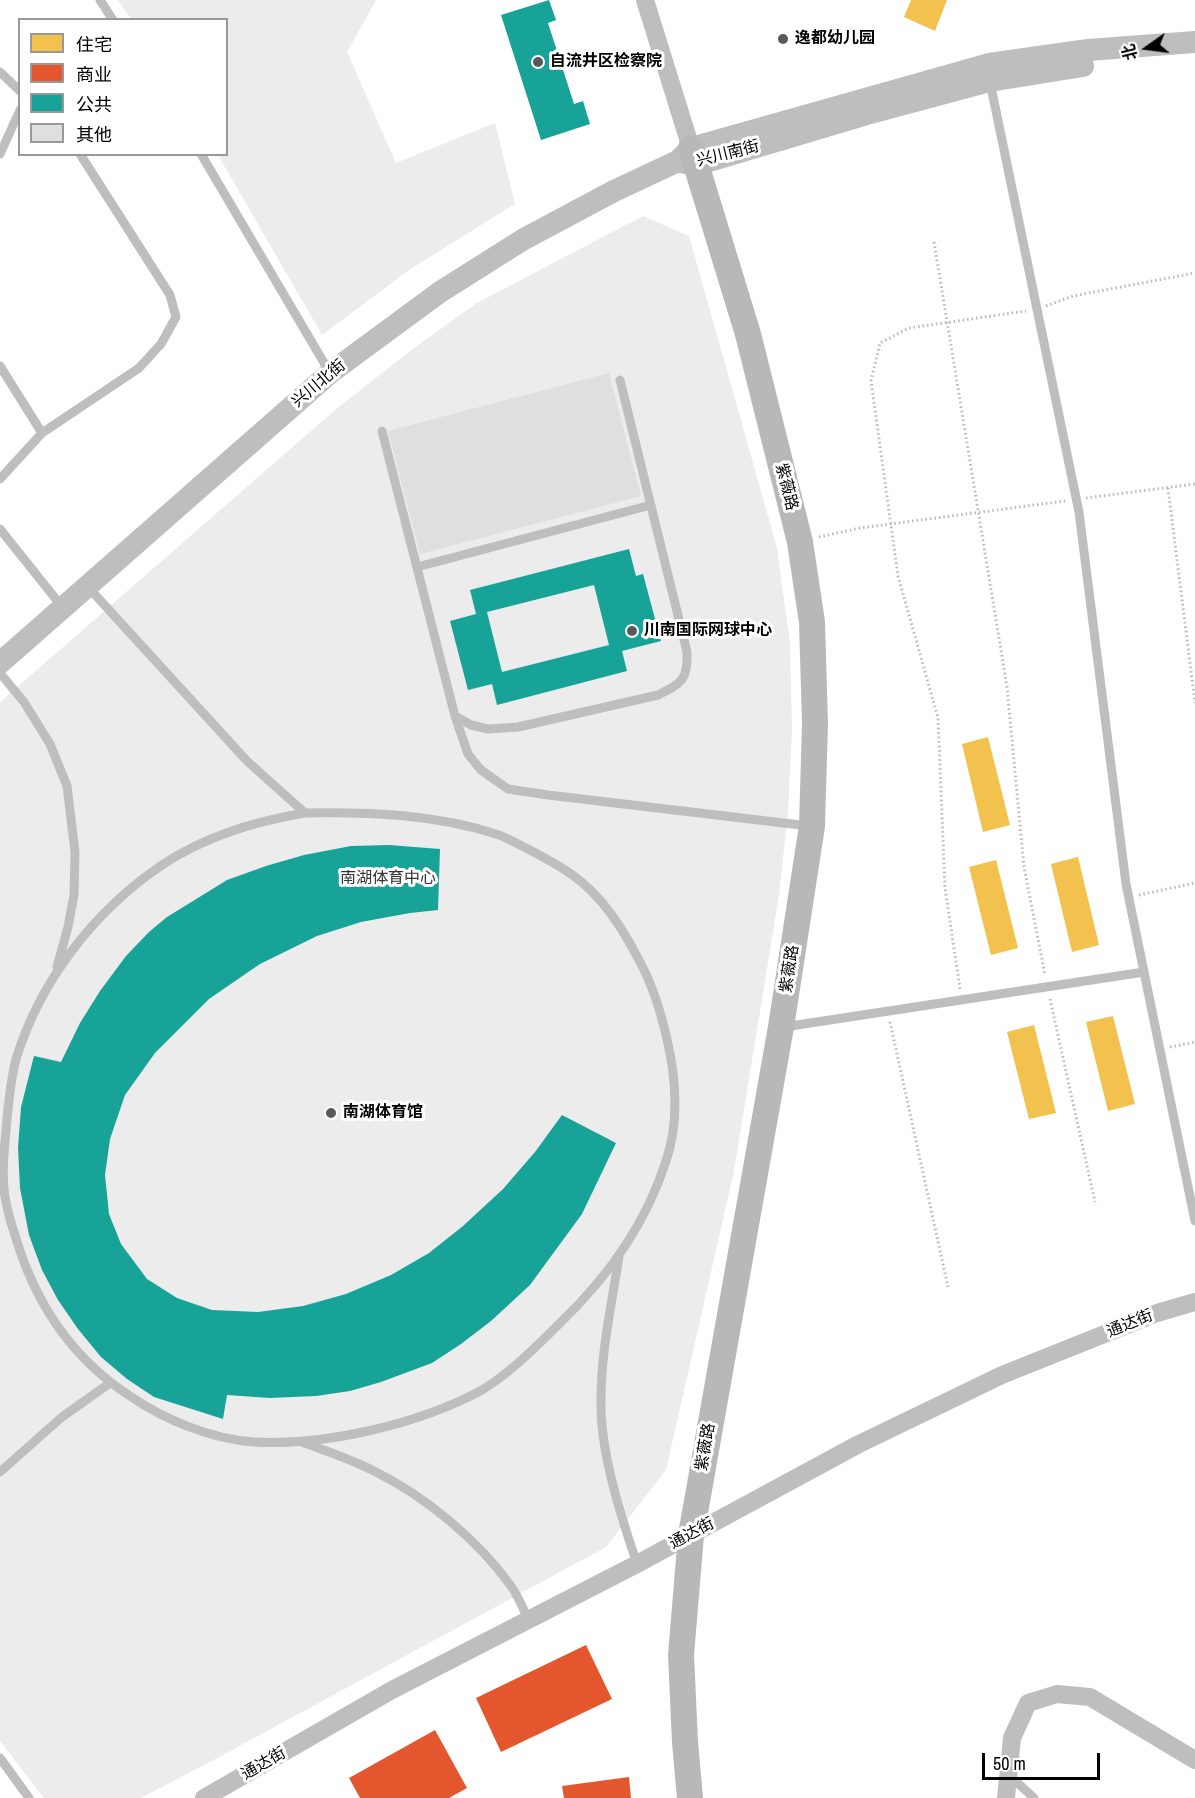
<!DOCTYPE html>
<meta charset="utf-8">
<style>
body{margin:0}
#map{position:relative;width:1195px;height:1798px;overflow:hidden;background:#fff;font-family:"Archivo Narrow","Noto Sans SC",sans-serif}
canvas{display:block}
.legend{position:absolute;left:18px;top:18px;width:210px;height:138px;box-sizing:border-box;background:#fff;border:2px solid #999;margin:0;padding:8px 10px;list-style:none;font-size:18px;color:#000}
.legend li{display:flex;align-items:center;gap:12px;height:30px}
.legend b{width:30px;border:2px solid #999}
.north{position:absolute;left:1117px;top:18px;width:60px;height:60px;-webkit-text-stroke:4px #fff;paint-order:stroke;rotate:256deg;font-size:16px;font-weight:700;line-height:24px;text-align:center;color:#000}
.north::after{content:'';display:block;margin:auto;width:21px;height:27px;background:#000;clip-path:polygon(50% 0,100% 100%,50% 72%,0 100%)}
.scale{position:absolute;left:982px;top:1753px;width:118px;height:27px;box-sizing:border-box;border:3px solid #000;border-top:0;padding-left:8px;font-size:18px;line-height:21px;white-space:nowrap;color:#000;-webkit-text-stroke:4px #fff;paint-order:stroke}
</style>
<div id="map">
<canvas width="1195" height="1798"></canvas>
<ul class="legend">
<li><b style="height:16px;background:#f2c14e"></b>住宅</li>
<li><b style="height:16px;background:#e4572e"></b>商业</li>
<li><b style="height:16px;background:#17a398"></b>公共</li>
<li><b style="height:16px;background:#dfdfdf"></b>其他</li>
</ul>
<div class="north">北</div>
<div class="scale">50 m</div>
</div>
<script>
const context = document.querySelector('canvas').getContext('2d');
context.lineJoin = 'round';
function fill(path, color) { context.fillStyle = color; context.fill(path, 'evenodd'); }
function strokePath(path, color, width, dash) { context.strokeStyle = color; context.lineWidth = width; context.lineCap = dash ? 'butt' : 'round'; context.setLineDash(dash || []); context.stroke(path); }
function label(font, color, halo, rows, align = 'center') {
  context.font = font + ' "Archivo Narrow","Noto Sans SC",sans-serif'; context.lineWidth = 6; context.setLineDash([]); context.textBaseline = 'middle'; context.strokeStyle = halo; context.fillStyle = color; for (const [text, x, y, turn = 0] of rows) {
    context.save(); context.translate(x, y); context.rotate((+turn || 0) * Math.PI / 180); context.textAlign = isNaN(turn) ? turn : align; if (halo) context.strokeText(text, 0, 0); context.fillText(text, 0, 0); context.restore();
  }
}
fill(new Path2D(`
 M118 0H376L347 52 396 163 495 123 515 204 409 270 322 335 218 155 226 154V20L131 19Z
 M643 216 689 236 777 548 790 643 792 731 788 812 779 895 734 1171 666 1470 606 1547 221 1756 141 1798H44L0 1741V702L335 410 414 348 477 303Z`), '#ececec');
fill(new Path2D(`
 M911 0H947L935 31 904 17Z
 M988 737 1010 825 983 832 962 744Z
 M1078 857 1099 945 1072 952 1051 864Z
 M996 860 1018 948 991 955 969 867Z
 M1113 1016 1135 1104 1108 1111 1086 1022Z
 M1034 1025 1056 1113 1029 1119 1007 1032Z`), '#f2c14e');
fill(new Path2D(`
 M586 1645 612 1699 501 1752 476 1698Z
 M435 1730 467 1788 449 1798H360L349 1778Z
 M629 1777 631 1798H564L562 1786Z`), '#e4572e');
fill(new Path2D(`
 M549 0 556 20 548 23 574 104 583 101 590 124 541 140 501 15Z
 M629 549 636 576 643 574 661 641 622 651 627 671 497 705 492 684 468 690 450 621 476 614 470 590ZM594 585 609 645 502 672 487 612Z
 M389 845 440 849 438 910 410 913 361 922 317 936 260 964 209 999 155 1053 125 1095 110 1139 105 1175 109 1214 121 1244 147 1279 177 1298 212 1310 258 1312 303 1306 346 1294 391 1275 429 1253 463 1226 503 1189 535 1152 562 1115 616 1143 582 1214 530 1285 491 1321 461 1344 432 1363 381 1382 350 1391 316 1396 270 1398 227 1395 223 1419 154 1397 127 1379 101 1357 78 1329 58 1300 42 1270 29 1235 20 1188 18 1148 21 1107 34 1056 61 1062 80 1023 100 991 126 956 149 932 167 917 193 901 227 880 266 866 304 855 351 846Z`), '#17a398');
fill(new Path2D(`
 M609 373 641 496 420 554 388 431Z`), '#dfdfdf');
strokePath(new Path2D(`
 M934 242 1007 687 1024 867 1045 975
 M1046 306 1073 296 1195 273
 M1168 488 1195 703
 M1086 498 1195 484
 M819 537 860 528 1065 501
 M1139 895 1195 883
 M960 989 945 888 938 718 898 576 871 381 880 343 909 328 1026 311
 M1050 999 1095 1202
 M890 1022 948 1287
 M1170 1047 1195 1042`), '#b9b9b9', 3, [1.5, 3]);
strokePath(new Path2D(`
 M100 0 113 20
 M0 72 20 91
 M990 82 1079 512 1126 884 1195 1221
 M0 154 20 110
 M201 154 330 373
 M0 366 42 433
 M382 431 455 716 468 754 481 770 508 789 548 795 809 826
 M0 479 42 433 139 368 161 344 176 317 170 295 80 154
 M0 529 63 608
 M417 567 651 505
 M88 587 247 761 305 813C371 812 436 814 499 835 508 838 517 844 526 848 541 856 557 864 571 874 602 895 623 929 640 962 653 986 661 1013 667 1039 676 1078 679 1123 666 1161 646 1224 607 1278 560 1323 538 1345 509 1374 482 1390 419 1424 326 1446 254 1442 211 1439 165 1420 130 1396 76 1361 41 1312 20 1251 15 1235 9 1219 6 1202 1 1179 4 1154 6 1130 8 1107 10 1082 16 1059 40 981 94 911 162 865 204 837 256 821 305 813
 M0 673 24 702 50 744 67 786 75 852 74 895 68 927 57 967
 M455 716 471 725 488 729 518 727 658 695C682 683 688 680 687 652L620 380
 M784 1027 1144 972
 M619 1257C611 1307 600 1357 601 1408 602 1458 621 1516 637 1564
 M302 1442C326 1451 351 1459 374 1471 425 1496 478 1540 511 1586 518 1596 523 1608 528 1619
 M0 1472 62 1417 110 1383
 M0 1758 29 1798
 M1008 1774 1034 1798`), '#bebebe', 9);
strokePath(new Path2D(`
 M645 0 691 148
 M204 1798 392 1690 637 1564 859 1444 1002 1375 1157 1313 1195 1302
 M1006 1798 1012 1738 1028 1703 1057 1694 1090 1697 1195 1760`), '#bebebe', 18);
strokePath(new Path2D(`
 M680 162 696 165 867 114 990 81 1083 66
 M0 663 330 373 440 292 524 239 614 191 678 161 691 148 989 64 1088 50 1195 42`), '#bebebe', 22);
strokePath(new Path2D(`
 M690 1798 685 1742 681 1655 691 1535 781 1027 812 826 815 723 812 622 800 542 748 334 691 148`), '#b8b8b8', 26);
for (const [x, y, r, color] of [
 [783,39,6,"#595959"],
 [538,62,6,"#595959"],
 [632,631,6,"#595959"],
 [331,1113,6,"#595959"]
]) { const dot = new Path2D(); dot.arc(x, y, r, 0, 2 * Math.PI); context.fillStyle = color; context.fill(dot); strokePath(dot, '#fff', 2); }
label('bold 16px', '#000', '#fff', [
 ["逸都幼儿园",795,39],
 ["自流井区检察院",550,62],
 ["川南国际网球中心",644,631],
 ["南湖体育馆",343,1113]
], 'left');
label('16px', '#000', '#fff', [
 ["兴川南街",728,154,-14],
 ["兴川北街",319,384,-40],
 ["紫薇路",786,487,76],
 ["紫薇路",790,969,-81],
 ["通达街",1130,1324,-22],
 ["紫薇路",706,1447,-80],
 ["通达街",692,1534,-28],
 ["通达街",264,1764,-30]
]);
label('16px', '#333', '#fff', [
 ["南湖体育中心",388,879]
]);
</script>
